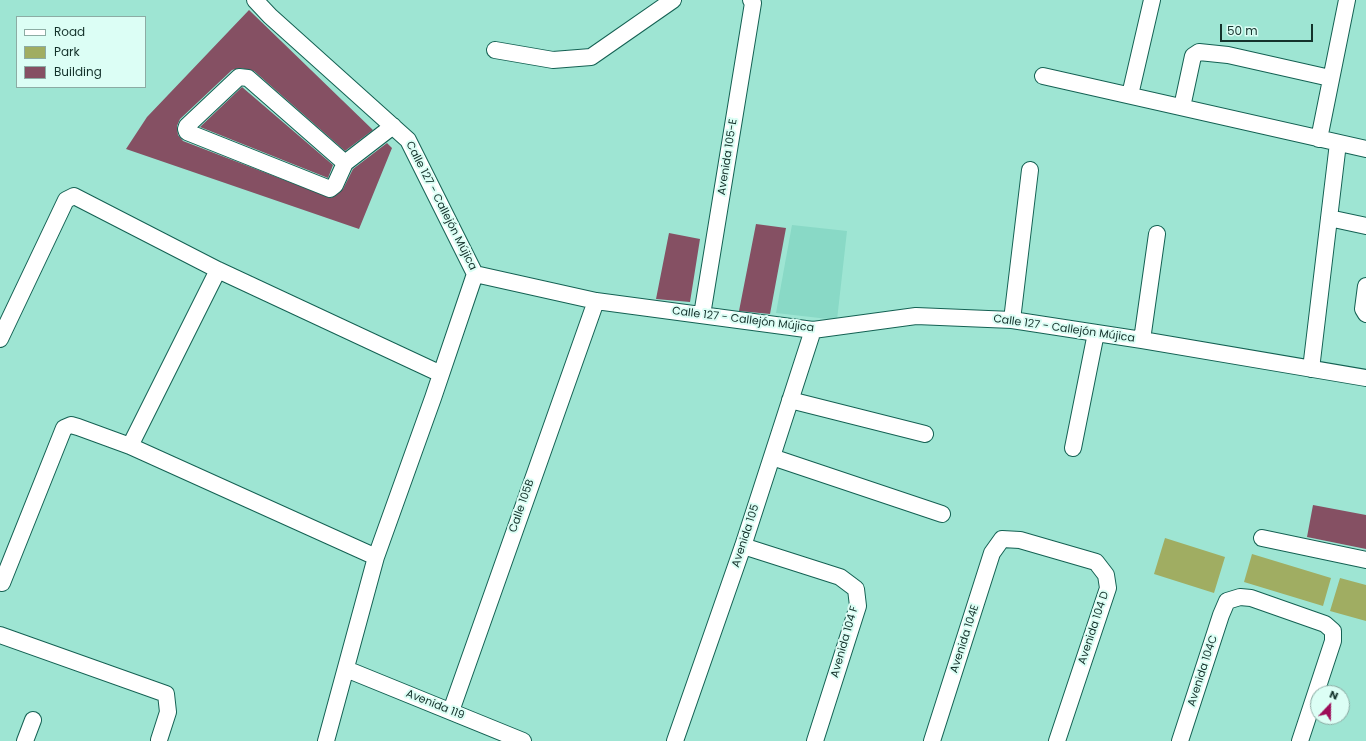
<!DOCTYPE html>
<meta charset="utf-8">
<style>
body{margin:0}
#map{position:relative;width:1366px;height:741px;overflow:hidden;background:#9ee5d3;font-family:Poppins,sans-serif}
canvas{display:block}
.legend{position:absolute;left:16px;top:16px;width:130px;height:72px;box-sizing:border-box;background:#dcfef5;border:1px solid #8caca4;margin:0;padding:5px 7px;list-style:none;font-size:12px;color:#14322b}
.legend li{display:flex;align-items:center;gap:8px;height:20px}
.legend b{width:20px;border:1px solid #8caca4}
.north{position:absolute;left:1310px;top:685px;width:40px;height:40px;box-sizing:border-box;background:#dcfef5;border:1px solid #8caca4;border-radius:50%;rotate:22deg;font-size:11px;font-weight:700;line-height:16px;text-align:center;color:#14322b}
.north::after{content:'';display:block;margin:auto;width:14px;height:18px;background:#9d0c58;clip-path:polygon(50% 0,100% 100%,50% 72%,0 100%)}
.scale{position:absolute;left:1220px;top:24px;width:93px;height:18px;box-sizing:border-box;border:2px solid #14322b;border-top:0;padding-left:5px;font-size:12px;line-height:14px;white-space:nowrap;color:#14322b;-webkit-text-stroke:3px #dcfef5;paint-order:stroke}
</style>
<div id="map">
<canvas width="1366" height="741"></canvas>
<ul class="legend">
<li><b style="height:5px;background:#fff"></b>Road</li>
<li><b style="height:11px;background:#a0ad62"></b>Park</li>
<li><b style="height:11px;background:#855063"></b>Building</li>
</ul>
<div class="north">N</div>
<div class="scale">50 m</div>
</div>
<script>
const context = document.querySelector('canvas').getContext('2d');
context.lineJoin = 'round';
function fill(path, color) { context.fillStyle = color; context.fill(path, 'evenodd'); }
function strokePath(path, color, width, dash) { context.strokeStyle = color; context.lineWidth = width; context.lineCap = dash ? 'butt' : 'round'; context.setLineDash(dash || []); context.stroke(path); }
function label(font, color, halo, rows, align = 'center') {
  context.font = font + ' Poppins,sans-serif'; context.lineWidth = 4; context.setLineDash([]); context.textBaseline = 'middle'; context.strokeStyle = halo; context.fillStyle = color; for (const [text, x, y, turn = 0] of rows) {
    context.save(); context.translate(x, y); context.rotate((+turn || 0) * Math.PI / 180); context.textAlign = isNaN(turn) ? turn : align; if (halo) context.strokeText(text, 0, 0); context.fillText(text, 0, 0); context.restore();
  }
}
fill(new Path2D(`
 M792 225 847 231 837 320 776 313Z`), '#89d9c6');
fill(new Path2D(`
 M1165 538 1225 557 1214 593 1154 574Z
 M1252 554 1331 578 1323 606 1244 582Z
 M1340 578 1366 585V621L1330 611Z`), '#a0ad62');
fill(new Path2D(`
 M249 10 373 130 345 151 254 71 240 68 232 70 180 119 177 126 178 135 183 141 331 198 343 189 353 169 387 143 392 148 359 229 126 149 147 117Z
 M242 87 333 165 328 178 200 127Z
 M756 224 786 228 770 314 739 311Z
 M669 233 700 239 690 302 656 299Z
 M1313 505 1366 515V549L1307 537Z`), '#855063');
const minor = new Path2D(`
 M255 0 270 16 408 140 475 274 596 301 813 330 916 316 1012 320 1142 340 1366 378
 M495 50 553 60 591 57 673 0
 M1043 76 1366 149
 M1130 95 1152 0
 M1182 107 1193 56 1199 52 1228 55 1330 78
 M1319 139 1347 0
 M345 163 248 78 239 77 187 126 186 129 187 132 330 189 335 185 345 163 393 126
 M1329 218 1366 226
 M218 270 130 446 376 557
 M1366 286 1363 309 1366 314
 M702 315 753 3 751 0
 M1012 320 1030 170
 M0 339 66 200 74 196 218 270 441 374
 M1142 340 1157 234
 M1311 369 1338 143
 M790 400 925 434
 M1073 448 1096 333
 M772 457 942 514
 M1262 538 1366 560
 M743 546 840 577 856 589 858 606 815 741
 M2 583 64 428 71 425 78 427 130 446
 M0 635 166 694 168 712 159 740
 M346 669 523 741
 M451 711 596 301
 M25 741 33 720
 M326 741 376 557 433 398 475 274
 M675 741 743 546 813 330
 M932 741 992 553 1002 539 1020 540 1096 562 1106 575 1108 588 1057 741
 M1180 741 1221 615 1227 601 1240 597 1251 598 1325 624 1333 631V641L1300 741`);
strokePath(minor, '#146153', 18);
strokePath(minor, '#fff', 16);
label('11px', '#14322b', '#dcfef5', [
 ["Avenida 105-E",728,157,-81],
 ["Calle 127 - Callejón Mújica",441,206,63],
 ["Calle 127 - Callejón Mújica",743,320,7],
 ["Calle 127 - Callejón Mújica",1064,329,8],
 ["Calle 105B",522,506,-71],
 ["Avenida 105",746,536,-72],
 ["Avenida 104 D",1094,628,-72],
 ["Avenida 104E",965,639,-72],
 ["Avenida 104 F",845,642,-74],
 ["Avenida 104C",1203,671,-72],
 ["Avenida 119",435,705,22]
]);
</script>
